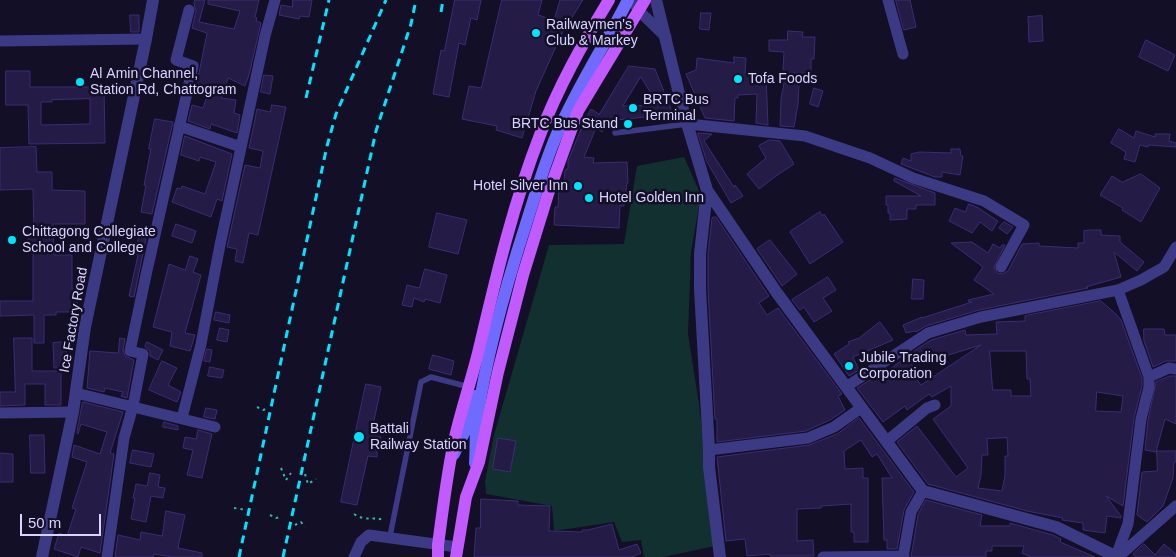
<!DOCTYPE html>
<style>
body{margin:0}
#map{position:relative;width:1176px;height:557px;overflow:hidden;background:#130f26;font-family:Arial,sans-serif}
canvas{display:block}
.scale{position:absolute;left:20px;top:514px;width:81px;height:22px;box-sizing:border-box;border:2px solid #d9d4ff;border-top:0;padding-left:6px;font-size:15px;line-height:18px;white-space:nowrap;color:#d9d4ff;-webkit-text-stroke:4px #130f26;paint-order:stroke}
</style>
<div id="map">
<canvas width="1176" height="557"></canvas>
<div class="scale">50 m</div>
</div>
<script>
const context = document.querySelector('canvas').getContext('2d');
context.lineJoin = 'round';
function fill(path, color) { context.fillStyle = color; context.fill(path, 'evenodd'); }
function strokePath(path, color, width, dash) { context.strokeStyle = color; context.lineWidth = width; context.lineCap = dash ? 'butt' : 'round'; context.setLineDash(dash || []); context.stroke(path); }
function label(font, color, halo, rows, align = 'center') {
  context.font = font + ' Arial,sans-serif'; context.lineWidth = 5; context.setLineDash([]); context.textBaseline = 'middle'; context.strokeStyle = halo; context.fillStyle = color; for (const [text, x, y, turn = 0] of rows) {
    context.save(); context.translate(x, y); context.rotate((+turn || 0) * Math.PI / 180); context.textAlign = isNaN(turn) ? turn : align; if (halo) context.strokeText(text, 0, 0); context.fillText(text, 0, 0); context.restore();
  }
}
fill(new Path2D(`
 M684 157 701 195 691 252 688 334 699 404 715 546 663 557H644L641 540 622 542 614 522 554 531 552 506 486 494 485 481 494 435 549 245 624 244 637 166Z`), '#12302f');
const building = new Path2D(`
 M195 0H205L199 22 234 29 240 11 208 4V0H259L255 17 257 18 256 21 261 23 249 75 245 86 228 78 221 98 236 100 234 113 240 115 237 133 211 124 210 129 188 121 192 105 203 108 209 91 196 88 207 33 192 28 196 11 194 4Z
 M293 0H312L309 17 300 16 299 19 279 15 281 5 292 7Z
 M455 0H481L477 20 471 18 465 45 459 43 449 97 433 94 441 50 444 51Z
 M502 0H542L538 15 554 20 560 0H583L562 33 536 91 522 138 496 130 497 126 462 119 469 86 481 88Z
 M896 0H910L916 27 904 30Z
 M701 13H711L709 30 700 29Z
 M130 15H139V32H131Z
 M1042 16 1043 41 1029 42 1028 17Z
 M788 31 803 32 802 37H815L814 59H811V73H785V70H783L784 52 769 51V40H787Z
 M1146 40 1175 55 1168 71 1139 57Z
 M734 57 746 58 745 73H757L766 75 768 125 756 123 757 94 738 95V98H735L734 121 705 118 686 74 696 70 697 58 734 63Z
 M629 66 655 69 673 114 608 121 602 132 596 128 584 157 594 158 593 163 627 162 628 183H627L624 206H620L619 228 554 225 555 207H558L559 188 562 181H564L565 171 566 169H568V161L584 122 591 109 599 114ZM641 77 658 105 623 106Z
 M6 71H30V87H104L105 143 29 144 28 105H6ZM90 99V124L41 125V102H52V100Z
 M264 75 273 76 270 94 261 92Z
 M785 80 799 84 798 104 794 127 780 126 781 99Z
 M814 88 823 91 818 107 810 104Z
 M272 105 286 107 258 235 249 233 243 263 235 261 237 249 227 247 245 165 260 168 263 151 249 148 257 109 270 112Z
 M155 119 173 122 152 214 141 212 146 185H144L151 149H149Z
 M1119 129 1134 138 1136 131 1155 137V134H1170L1169 141 1176 143V147L1149 145 1148 147 1140 145 1135 162 1124 159 1126 152 1111 143Z
 M698 133 712 134 704 141 734 187 735 185 743 196 731 203 707 162Z
 M185 136 232 154 222 201 217 199 211 217 172 202 177 188 181 189 182 186 205 194 216 162 200 157 199 161 181 155Z
 M769 140 780 141 794 164 776 176 759 189 747 174 766 158 759 146Z
 M36 147 37 172H52V190L85 191V224H53L54 255H72V289H77V312H56V315H44V343H34V315L0 316V301H33V249H28V236H34L33 189 0 190V148Z
 M951 149H960L961 156H963L960 175 942 172V177H935L901 164 903 158 911 161V154L919 152 951 153Z
 M1141 174 1160 188 1141 222 1122 210 1123 208 1100 195 1112 176 1122 182Z
 M895 178 935 193V205H916V209H907V219L890 220V213H888V205H886V196H921L894 181Z
 M969 204 977 207 998 221 992 231 980 222 972 233 949 221 955 208 965 212Z
 M820 212 822 216 824 214 843 242 810 264 790 232Z
 M437 213 467 220 458 254 429 247Z
 M716 217 769 296 759 303 767 315 778 308 842 394 838 396 845 410 830 420 806 431 717 442V419H715L708 289V254L712 218Z
 M1004 222 1013 227 1007 234 999 228Z
 M176 224 196 231 192 243 172 236Z
 M1091 230H1101V235L1120 236V242L1144 262 1137 271 1114 252 1121 277 1086 287 1088 288 979 310 926 326 916 332 915 331 906 333 903 325 922 317V318L972 302H969L968 300 994 294 974 280 983 267 951 243 972 242 988 253 993 244 1000 248 1002 245H1005L994 267 997 273 1002 274 1008 271 1022 244 1039 243V246L1078 248V243H1084V231Z
 M139 237 146 239 134 297 129 296 138 255 135 254Z
 M770 240 797 274 782 286 757 249Z
 M190 256 198 259 193 272 201 275 185 333 195 335 190 351 170 346 172 332 153 327 169 264 185 270Z
 M425 269 447 275 440 303 425 299 424 302 414 298 412 307 402 305 407 285 419 288Z
 M828 277 836 290 823 298 832 311 814 322 804 307 800 310 792 300Z
 M913 279 924 280 923 299H912Z
 M1101 301 1117 315 1121 320 1142 378V386L1134 418 1123 506 1106 496 1121 516V518L1107 516 1105 533 1083 530V523L1062 520 1063 518 1027 511 928 484 897 442 917 426 956 477 968 468 933 419 951 406V386L932 397 929 394 907 410 905 406 883 422 857 388 875 377 877 379 906 357 913 366 910 367 913 371 911 372 921 385 981 345 919 364 914 351 931 340 965 330 966 335 997 334 996 322 1025 321V316ZM990 351H1026L1027 379H1030L1031 396H1011V390H993ZM1097 392 1123 396 1121 412 1096 411ZM1007 438 1008 456H1005V475L1002 491 978 488 981 475 982 455H988L987 439Z
 M216 312 230 315 229 323 214 320Z
 M880 322 893 340 853 357 859 370 849 376 834 354 849 344 848 342 859 338Z
 M220 328 229 330 227 342 217 340Z
 M1144 329H1164L1165 335H1176V361H1166L1153 367 1144 341Z
 M14 338H32V371H61V405H45V384H25V405L0 406V392H15Z
 M120 338 125 339 123 350 125 356 134 360 127 398 121 396 123 392 105 388 104 392 87 388 90 351 118 353Z
 M66 342 67 367 54 368 53 343Z
 M147 342 163 350 158 360 150 356V351L145 347Z
 M207 349 212 350 210 362 204 361Z
 M433 355 454 361 451 375 429 369Z
 M162 361 177 368 168 385 181 392 177 402 149 390Z
 M210 367 224 370 222 378 208 376Z
 M1170 376H1176V424L1165 419 1156 452 1145 450 1148 420 1156 382Z
 M366 384 381 387 371 435 381 437 380 444 382 449 377 451V457L368 456 357 505 341 502Z
 M83 402 123 412 110 453 114 454 100 553 81 547 78 557 54 549 59 533 67 536 76 509 72 508 87 462 72 457 74 445 100 454 107 432 81 424 78 434 77 433Z
 M206 408 217 410 215 419 204 417Z
 M859 418 914 492 904 510 897 549H887V540H884L882 478H892L877 454 872 457 861 440 844 451 845 469 863 468V478H868V542H854V532H851V504L821 506V508L797 509V541L813 540 814 556H770V554L747 556 745 539 726 541 717 457 809 445 837 434Z
 M164 422 178 426V430L163 427Z
 M198 430 212 434 202 478 187 475 193 450 183 448 185 437 196 439Z
 M30 435H44L45 473H31Z
 M498 438 516 441 510 472 493 469Z
 M133 450 154 454 151 467 130 463Z
 M1157 451H1176V462H1174L1173 478 1163 506 1147 522 1137 515 1142 472 1157 471Z
 M0 453 13 454V482H0Z
 M150 473 160 475 158 487 165 488 163 498 151 496 146 522 131 519 135 498H133L136 484 147 486Z
 M481 499 518 501V505L550 506 549 531 582 532V530H588L612 524 619 550 637 544 641 553 632 557H474L476 528H480Z
 M926 500 982 515 980 526H1010V523L1053 535 1061 539 1060 542 1095 557H1031L1022 553 1024 546H992V551H986V557H911L918 515Z
 M166 511 185 515 178 548 202 553V557H171L154 554 153 557H115L118 535 140 540 141 532 162 536Z
 M1144 544 1155 555 1164 544 1176 554V557H1135L1133 554Z`);
fill(building, '#241b47');
strokePath(building, '#3b2d73', 1);
strokePath(new Path2D(`
 M257 407 263 410 269 408
 M281 468 286 480 291 473
 M305 474 308 484 316 479
 M234 508 247 510
 M354 514C367 522 371 516 384 520
 M270 515 276 518 281 517
 M295 525 301 522 305 527`), '#2fb8b0', 2, [2.5, 4]);
strokePath(new Path2D(`
 M615 133 687 124
 M390 536 421 382 431 377 469 387`), '#3d3a85', 5.5);
strokePath(new Path2D(`
 M633 0 638 10 666 37
 M888 0 903 54
 M0 41 146 39
 M688 124 805 136 870 158 913 178 984 201 1024 225 1001 267
 M179 126 241 147
 M1149 377 1169 368 1176 369
 M846 387 928 333 981 317 1118 290 1141 280 1164 267 1176 247
 M76 393 215 427
 M0 413 73 412
 M182 418 201 344 220 245 265 36 275 0
 M887 441 927 408 935 405
 M709 450 808 438 834 427 861 408
 M1116 556 1128 524 1141 419 1149 387V377L1118 290
 M107 557 124 438 133 406 143 354 130 351 146 275 193 66 176 60 189 10
 M354 557 361 542 369 535 457 547
 M823 557 904 556
 M903 557 911 512 923 491
 M1118 557 1176 506`), '#3d3a85', 11);
strokePath(new Path2D(`
 M656 0 683 110 707 190 777 293 923 491 1056 527 1117 557
 M707 190 700 254V289L709 450V467L720 557
 M42 557 73 412 85 327 146 39 153 0`), '#3d3a85', 12);
strokePath(new Path2D(`
 M454 454 464 433 475 396
 M475 463C476 448 475 433 477 418 487 353 505 289 525 227 535 196 544 164 557 134 577 87 605 45 628 0`), '#6f6bff', 12);
strokePath(new Path2D(`
 M438 557V545C443 509 447 472 455 437 462 407 472 378 479 349 496 277 513 204 540 135 558 87 583 43 609 0
 M456 557 466 497 479 462 498 372 523 275 548 194 578 111 645 0`), '#c25bff', 12);
strokePath(new Path2D(`
 M441 12 443 0
 M306 98 329 0
 M239 557 327 146 336 114 386 0
 M283 557 376 131 411 24 416 0`), '#00e5ff', 3, [8, 6]);
for (const [x, y, r, color] of [
 [536,33,5,"#00e5ff"],
 [738,79,5,"#00e5ff"],
 [80,82,5,"#00e5ff"],
 [633,108,5,"#00e5ff"],
 [628,124,5,"#00e5ff"],
 [578,186,5,"#00e5ff"],
 [589,198,5,"#00e5ff"],
 [12,240,5,"#00e5ff"],
 [849,366,5,"#00e5ff"],
 [359,437,6,"#00e5ff"]
]) { const dot = new Path2D(); dot.arc(x, y, r, 0, 2 * Math.PI); context.fillStyle = color; context.fill(dot); strokePath(dot, '#130f26', 2); }
label('14px', '#d9d4ff', '#130f26', [
 ["Railwaymen's",546,25],
 ["Club & Markey",546,41],
 ["Al Amin Channel,",90,74],
 ["Station Rd, Chattogram",90,90],
 ["Tofa Foods",748,79],
 ["BRTC Bus",643,100],
 ["Terminal",643,116],
 ["BRTC Bus Stand",618,124,"right"],
 ["Hotel Silver Inn",568,186,"right"],
 ["Hotel Golden Inn",599,198],
 ["Chittagong Collegiate",22,232],
 ["School and College",22,248],
 ["Jubile Trading",859,358],
 ["Corporation",859,374],
 ["Battali",370,429],
 ["Railway Station",370,445]
], 'left');
label('14px', '#d9d4ff', '#130f26', [
 ["Ice Factory Road",74,320,-80]
]);
</script>
